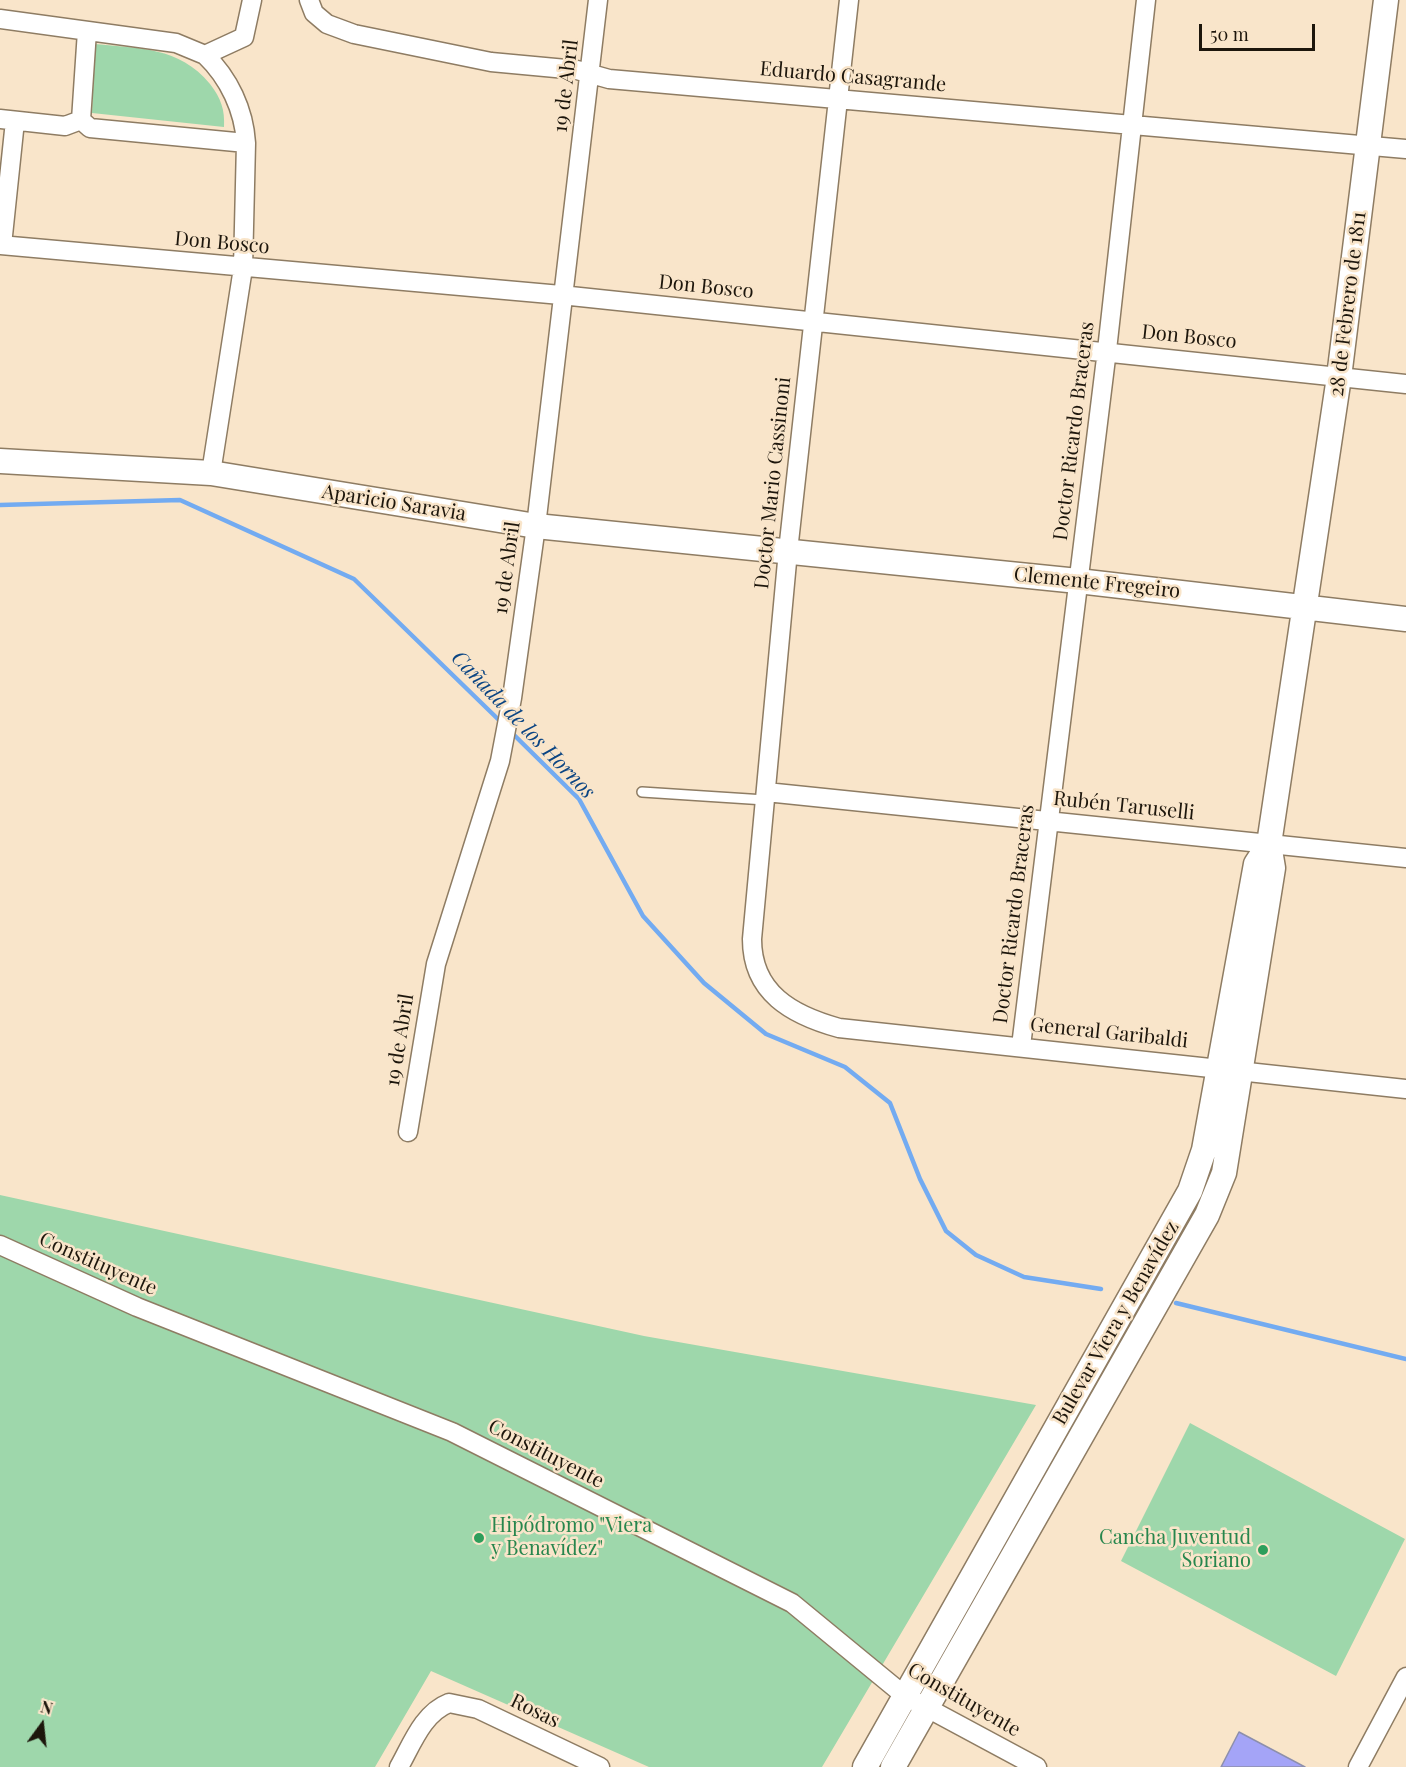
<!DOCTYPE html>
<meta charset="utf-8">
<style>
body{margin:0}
#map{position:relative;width:1406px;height:1767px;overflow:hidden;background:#f9e5ca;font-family:"Playfair Display",serif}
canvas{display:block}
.north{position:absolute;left:12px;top:1695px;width:60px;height:60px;-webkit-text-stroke:4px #f9e5ca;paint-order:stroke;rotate:15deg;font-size:16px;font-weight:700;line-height:24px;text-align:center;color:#1d160c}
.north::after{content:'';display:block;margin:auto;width:21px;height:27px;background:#1d160c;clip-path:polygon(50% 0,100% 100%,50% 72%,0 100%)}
.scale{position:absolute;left:1199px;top:24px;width:116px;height:27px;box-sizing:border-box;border:3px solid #1d160c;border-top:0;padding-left:8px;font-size:18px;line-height:21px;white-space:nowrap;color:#1d160c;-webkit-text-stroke:4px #f9e5ca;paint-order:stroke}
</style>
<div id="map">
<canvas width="1406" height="1767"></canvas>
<div class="north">N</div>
<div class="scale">50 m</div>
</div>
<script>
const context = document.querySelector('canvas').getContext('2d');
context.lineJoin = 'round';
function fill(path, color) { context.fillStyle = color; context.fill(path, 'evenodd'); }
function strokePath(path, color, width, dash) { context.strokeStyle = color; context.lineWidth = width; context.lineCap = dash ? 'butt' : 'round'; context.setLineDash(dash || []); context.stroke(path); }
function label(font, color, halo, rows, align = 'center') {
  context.font = font + ' "Playfair Display",serif'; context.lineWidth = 5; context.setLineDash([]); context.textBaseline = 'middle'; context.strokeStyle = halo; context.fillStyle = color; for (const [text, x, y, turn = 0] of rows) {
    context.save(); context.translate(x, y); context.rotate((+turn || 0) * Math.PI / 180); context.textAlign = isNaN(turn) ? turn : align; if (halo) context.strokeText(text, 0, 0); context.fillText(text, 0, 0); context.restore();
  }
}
fill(new Path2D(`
 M95 44C139 49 179 46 210 84 221 98 225 110 224 127L92 113Z
 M0 1195 644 1336 1036 1405 822 1767H649L431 1671 375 1767H0Z
 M1190 1423 1405 1539 1336 1676 1121 1561Z`), '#9ed7ab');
strokePath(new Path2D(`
 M0 505 180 500 354 579 502 723
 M510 731 579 799 643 916 704 983 766 1034 845 1067 890 1103 920 1179 946 1231 976 1255 1024 1277 1101 1289
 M1176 1303 1406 1359`), '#73abf1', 4.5);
const building = new Path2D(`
 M1239 1732 1305 1767H1221Z`);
fill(building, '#a4a4f7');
strokePath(building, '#8d8fab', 1.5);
const service = new Path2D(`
 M642 792 765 800`);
const minor = new Path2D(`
 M309 0 314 13 327 24 354 34 491 62 577 70 609 79 1406 149
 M849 0 788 551 752 939C752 993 792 1015 839 1028L1406 1089
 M0 19 176 43 205 55
 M0 119 65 126 81 120 90 128 246 143
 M81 120 87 31
 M0 245 561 295 1406 384
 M2 245 15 121
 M211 473 243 268 246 143C244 110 229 78 205 55L244 37 252 0
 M766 792 1406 858
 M1021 1046 1107 350 1146 0
 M408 1132 436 964 500 761 512 698 536 526 598 0
 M0 1245 137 1307 452 1432 792 1603 905 1696 1037 1767
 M399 1767C412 1744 423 1713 449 1703L478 1709 600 1767
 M1358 1767 1406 1677`);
const tertiary = new Path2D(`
 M0 461 211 473 536 526 1078 581 1406 619
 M865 1767 1190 1191 1204 1150 1256 864 1269 844
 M893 1767 1207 1215 1224 1173 1273 868 1269 844 1339 377 1386 0`);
strokePath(service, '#8e7c63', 12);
strokePath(minor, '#8e7c63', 21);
strokePath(tertiary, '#8e7c63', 27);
strokePath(service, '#fff', 9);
strokePath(minor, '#fff', 18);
strokePath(tertiary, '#fff', 24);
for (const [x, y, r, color] of [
 [479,1538,6,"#2e9e5b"],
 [1263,1550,6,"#2e9e5b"]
]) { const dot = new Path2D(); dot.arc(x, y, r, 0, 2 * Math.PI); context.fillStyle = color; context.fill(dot); strokePath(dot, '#f9e5ca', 2); }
label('20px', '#1d160c', '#f9e5ca', [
 ["Eduardo Casagrande",853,77,5],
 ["19 de Abril",566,86,-83],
 ["Don Bosco",222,243,5],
 ["Don Bosco",706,287,6],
 ["28 de Febrero de 1811",1348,304,-83],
 ["Don Bosco",1189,337,6],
 ["Doctor Ricardo Braceras",1074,431,-83],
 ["Doctor Mario Cassinoni",773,483,-84],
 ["Aparicio Saravia",394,503,9],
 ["19 de Abril",507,568,-82],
 ["Clemente Fregeiro",1097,583,6],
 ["Rubén Taruselli",1124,806,6],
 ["Doctor Ricardo Braceras",1014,914,-83],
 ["General Garibaldi",1109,1033,6],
 ["19 de Abril",400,1040,-81],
 ["Constituyente",98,1264,24],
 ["Bulevar Viera y Benavídez",1116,1323,-60],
 ["Constituyente",546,1454,27],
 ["Constituyente",964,1700,30],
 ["Rosas",535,1711,26]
]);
label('20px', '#27864d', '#f9e5ca', [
 ["Hipódromo \"Viera",491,1526],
 ["y Benavídez\"",491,1549],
 ["Cancha Juventud",1251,1538,"right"],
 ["Soriano",1251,1561,"right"]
], 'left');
label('italic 21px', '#0b4583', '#f9e5ca', [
 ["Cañada de los Hornos",523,725,46]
]);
</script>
